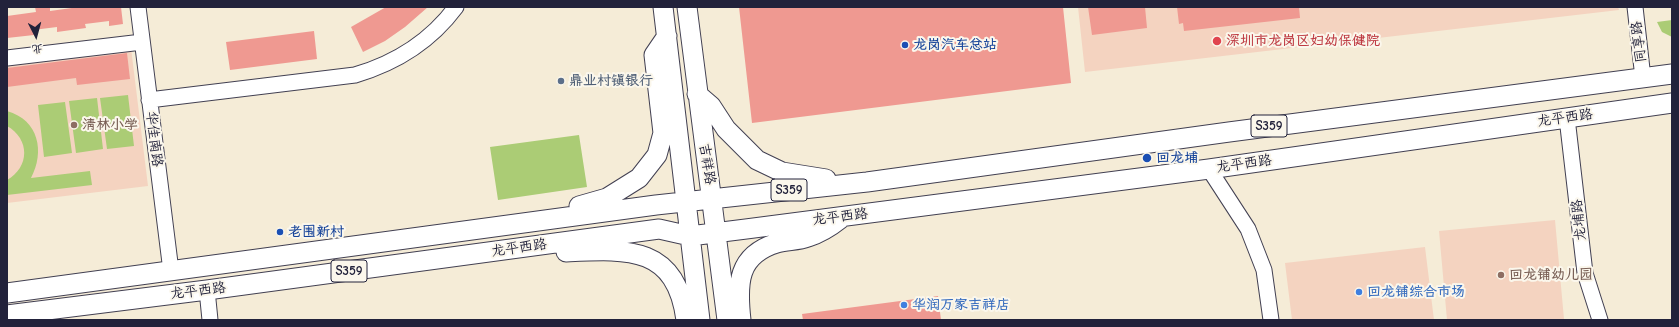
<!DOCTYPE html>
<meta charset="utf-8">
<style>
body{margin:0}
#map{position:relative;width:1679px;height:327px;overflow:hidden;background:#f5ecd7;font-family:"Comic Neue","LXGW WenKai TC",sans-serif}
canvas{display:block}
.frame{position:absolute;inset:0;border:8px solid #22223b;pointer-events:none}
.north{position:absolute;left:16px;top:16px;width:40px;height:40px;-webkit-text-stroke:3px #fbf7ec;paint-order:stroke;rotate:174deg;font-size:11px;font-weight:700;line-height:16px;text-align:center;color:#22223b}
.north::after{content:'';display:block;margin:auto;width:14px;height:18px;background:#22223b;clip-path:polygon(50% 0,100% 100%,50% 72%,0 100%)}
</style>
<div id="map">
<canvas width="1679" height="327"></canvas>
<div class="frame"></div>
<div class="north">北</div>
</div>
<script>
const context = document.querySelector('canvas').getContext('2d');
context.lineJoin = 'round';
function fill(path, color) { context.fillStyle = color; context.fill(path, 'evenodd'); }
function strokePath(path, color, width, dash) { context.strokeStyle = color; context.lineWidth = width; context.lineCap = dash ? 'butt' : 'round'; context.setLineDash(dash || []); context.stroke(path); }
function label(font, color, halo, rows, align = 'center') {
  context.font = font + ' "Comic Neue","LXGW WenKai TC",sans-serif'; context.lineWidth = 4; context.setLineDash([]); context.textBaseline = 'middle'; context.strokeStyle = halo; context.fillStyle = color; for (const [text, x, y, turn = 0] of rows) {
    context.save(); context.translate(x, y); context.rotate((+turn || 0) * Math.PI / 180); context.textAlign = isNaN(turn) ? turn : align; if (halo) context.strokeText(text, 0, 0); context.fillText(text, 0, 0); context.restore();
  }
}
fill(new Path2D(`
 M1078 7H1618L1619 10 1085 72Z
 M131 48 148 186 7 203V64Z
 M1555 220 1564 319 1447 320 1439 231Z
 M1425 247 1434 320H1292L1285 263Z`), '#f4d3c0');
fill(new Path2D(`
 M1672 20V37L1662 32 1657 22Z
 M128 95 134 146 107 149 100 98Z
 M97 98 103 149 76 153 69 101Z
 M65 102 72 153 44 157 38 105Z
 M7 111C39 120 45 152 31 178L90 171 92 185 7 195V180C30 167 30 139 7 126Z
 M579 135 587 187 498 200 490 147Z`), '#abcc75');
fill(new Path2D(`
 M35 7H50V11L79 7H121L123 24 109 26V21L85 24 86 28 57 32V27L33 30 34 35 7 38V16L36 12Z
 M386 7H428L405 27 385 41 363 52 351 27Z
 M739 7H1063L1071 83 752 123Z
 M1088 7H1145L1147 28 1092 35Z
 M1177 7H1299L1300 18 1184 31 1183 23 1179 24Z
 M314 31 317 59 230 70 226 42Z
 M127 53 130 79 77 85 76 78 7 87V68Z
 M938 296 941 320H803L802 314Z`), '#ef9991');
const minor = new Path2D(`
 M138 7 171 271
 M1635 7 1643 78
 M7 58 142 42
 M149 100 355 75C396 63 430 42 456 7
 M1567 118 1585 273 1600 320
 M1209 169 1248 229 1264 270 1271 320
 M207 290 210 320`);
const major = new Path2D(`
 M663 7 700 320
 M687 7 727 320
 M697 94 711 106 726 129 757 160 782 172 826 179
 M579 206 607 198 639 178 657 155 663 133 654 55 667 36
 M566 252C627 249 676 245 686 320
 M7 293 656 205 867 182 1229 132 1672 74
 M7 315 207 290 659 229 690 236 746 229 1209 169 1672 103
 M741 320C737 284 737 255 777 243 787 240 798 241 808 237 820 233 830 227 840 219`);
strokePath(minor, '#424052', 17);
strokePath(major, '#424052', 21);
strokePath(minor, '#fff', 15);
strokePath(major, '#fff', 19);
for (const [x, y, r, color] of [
 [1217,41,5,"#e0444e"],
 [905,45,4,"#1a4fb4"],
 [561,81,4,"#5c6f8a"],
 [74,125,4,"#8d6e63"],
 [1147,158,5,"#1a4fb4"],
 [280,232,4,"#1a4fb4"],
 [1501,275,4,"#8d6e63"],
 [1359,292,4,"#3f7fe0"],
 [904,305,4,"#3f7fe0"]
]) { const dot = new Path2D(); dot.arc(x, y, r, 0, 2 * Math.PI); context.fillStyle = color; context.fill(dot); strokePath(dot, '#fbf7ec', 1.5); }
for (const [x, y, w] of [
 [1269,126,36],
 [789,190,36],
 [349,271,36]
]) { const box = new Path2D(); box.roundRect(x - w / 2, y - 11, w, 22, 3); context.fillStyle = '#fbf7ec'; context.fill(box); strokePath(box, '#22223b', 1); }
label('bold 13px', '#22223b', null, [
 ["S359",1269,126],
 ["S359",789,190],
 ["S359",349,271]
]);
label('bold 14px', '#be3a42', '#fbf7ec', [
 ["深圳市龙岗区妇幼保健院",1226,41]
], 'left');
label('14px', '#22223b', '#fbf7ec', [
 ["同享路",1639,42,-97],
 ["龙平西路",1565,118,-8],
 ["华佳南路",154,139,83],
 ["吉祥路",707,164,81],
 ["龙平西路",1244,164,-8],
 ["龙平西路",840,217,-7],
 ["龙埔路",1579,220,-96],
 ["龙平西路",519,248,-8],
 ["龙平西路",198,291,-7]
]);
label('bold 14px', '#164399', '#fbf7ec', [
 ["龙岗汽车总站",913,45],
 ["回龙埔",1156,158],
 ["老围新村",288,232]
], 'left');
label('bold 14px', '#4e5e75', '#fbf7ec', [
 ["鼎业村镇银行",569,81]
], 'left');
label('bold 14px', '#785e54', '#fbf7ec', [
 ["清林小学",82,125],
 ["回龙铺幼儿园",1509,275]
], 'left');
label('bold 14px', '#366cbe', '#fbf7ec', [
 ["回龙铺综合市场",1367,292],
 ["华润万家吉祥店",912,305]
], 'left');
</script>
